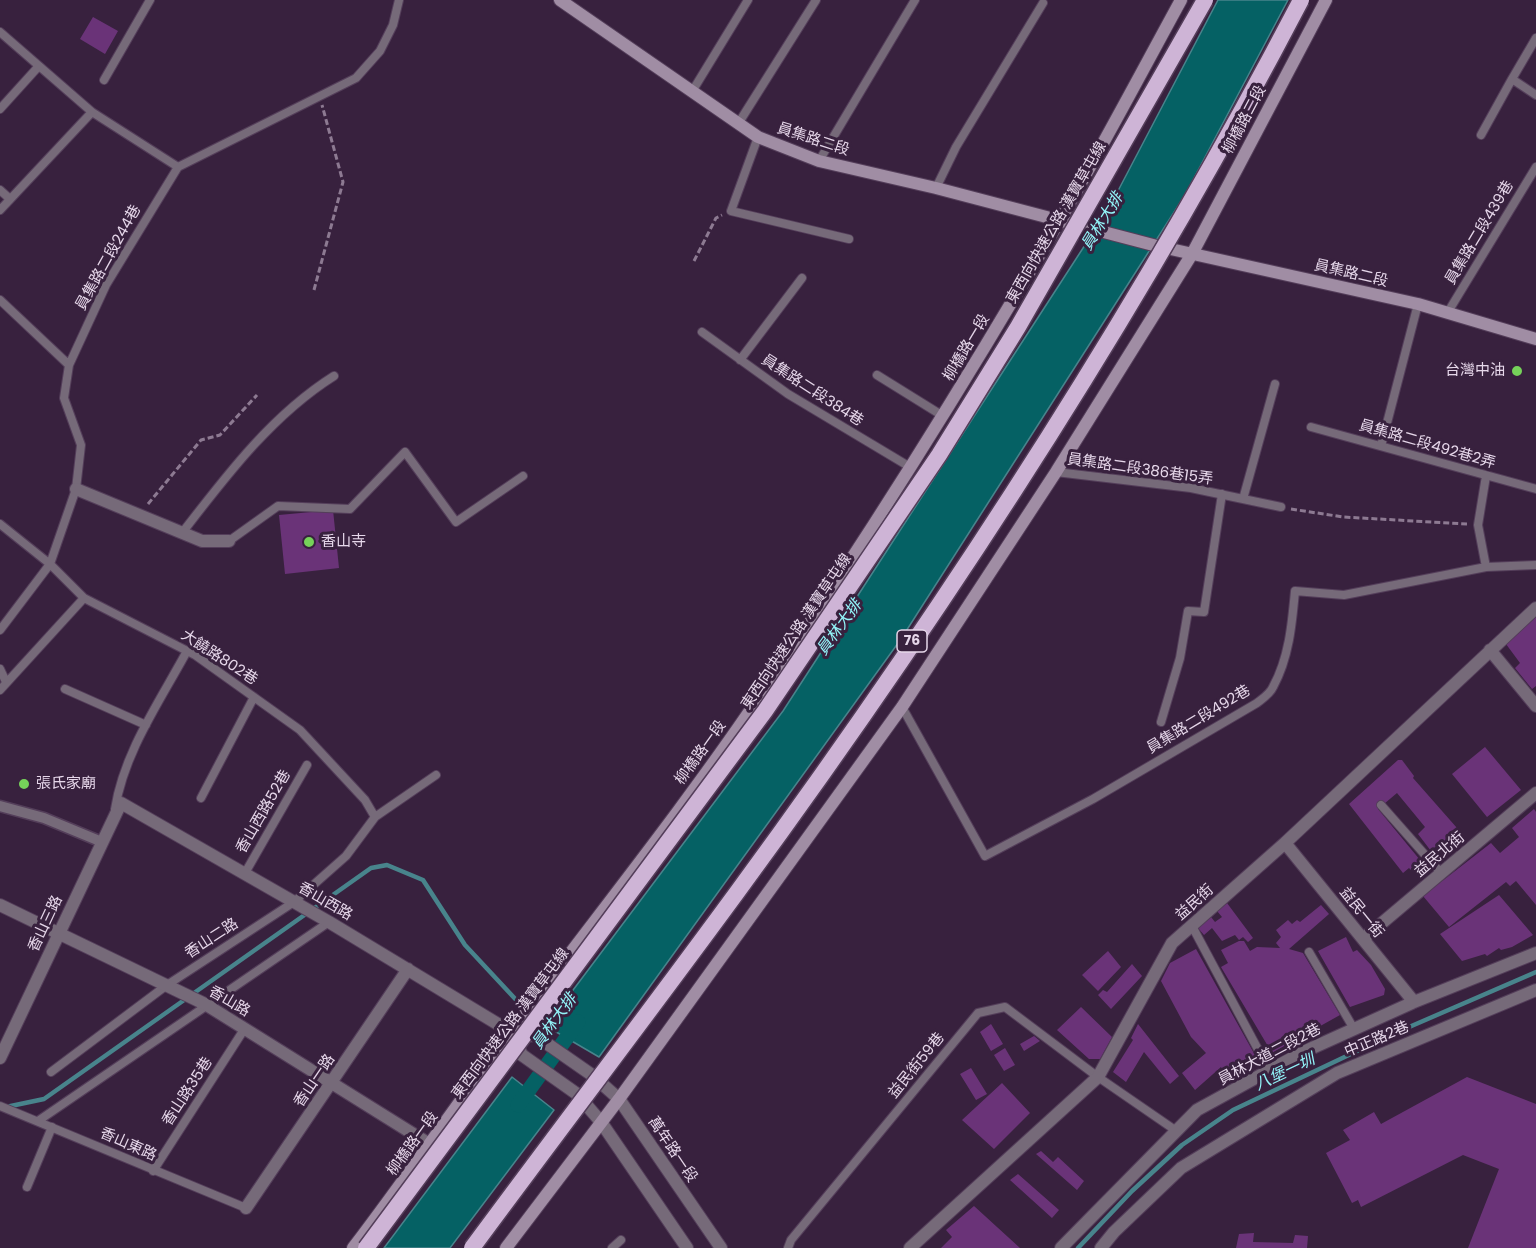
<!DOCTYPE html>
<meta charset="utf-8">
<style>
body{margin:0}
canvas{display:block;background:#38213e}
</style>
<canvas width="1536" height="1248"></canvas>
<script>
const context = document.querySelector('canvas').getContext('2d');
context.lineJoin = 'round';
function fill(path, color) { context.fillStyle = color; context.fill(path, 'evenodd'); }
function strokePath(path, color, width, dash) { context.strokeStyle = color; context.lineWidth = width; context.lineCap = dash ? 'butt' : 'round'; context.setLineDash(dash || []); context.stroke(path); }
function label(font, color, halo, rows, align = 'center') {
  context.font = font + ' Poppins,"Noto Sans TC",sans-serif'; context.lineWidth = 6; context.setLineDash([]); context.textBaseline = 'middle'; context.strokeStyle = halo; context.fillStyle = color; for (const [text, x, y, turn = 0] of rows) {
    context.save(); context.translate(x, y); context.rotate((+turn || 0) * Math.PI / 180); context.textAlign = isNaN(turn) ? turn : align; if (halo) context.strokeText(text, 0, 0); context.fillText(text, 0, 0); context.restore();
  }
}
const water = new Path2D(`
 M1218 0H1288L1185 195 901 639 599 1057 546 1026 783 711 1109 208Z
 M512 1077 554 1110 450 1248H384Z`);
fill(water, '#056164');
strokePath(water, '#48848c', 1.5);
strokePath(new Path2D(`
 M6 1107 44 1099 371 868 387 865 423 880 465 945 519 1003
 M1078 1248 1132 1191 1182 1145 1233 1110 1393 1034 1536 972`), '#48848c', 4.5);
strokePath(new Path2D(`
 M518 1105 578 1022`), '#056164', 15);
fill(new Path2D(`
 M93 17 118 31 105 54 80 39Z
 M333 510 339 568 285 574 279 515Z
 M1536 617V686L1532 689 1515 668 1520 663 1506 644Z
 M1485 747 1521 790 1487 817 1452 774Z
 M1398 760H1402L1414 776 1413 778 1457 828V833L1438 848 1436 846 1431 851 1418 834 1425 827 1397 793 1378 809 1420 860 1411 870 1409 868 1403 873 1349 804Z
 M1534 809 1536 812V905L1516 881 1510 886 1506 882 1449 927 1423 896 1491 843 1500 853 1519 837 1512 828Z
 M1499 895 1533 935 1512 947 1501 950 1499 948 1487 956 1485 954 1462 961 1440 934Z
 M1227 903 1253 938 1248 942 1243 937 1239 940 1235 935 1222 941 1212 928 1204 935 1198 928 1211 917 1215 922 1222 917 1217 911Z
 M1321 905 1329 914 1289 949 1303 953 1340 1015 1272 1053 1221 967 1228 963 1221 950 1239 941H1244L1250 951 1257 947 1280 948 1276 943 1281 937 1276 930 1288 920 1292 924 1297 920 1300 922Z
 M1346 937 1353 952 1357 950 1371 965 1385 989 1384 995 1350 1007 1318 951Z
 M1196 949 1256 1057 1249 1063 1245 1059 1231 1070 1233 1074 1226 1078 1221 1067 1195 1090 1182 1073 1206 1053 1191 1037 1161 981 1170 963Z
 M1108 951 1121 967 1098 991 1082 975Z
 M1132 964 1142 976 1111 1009 1098 995 1103 990 1107 992Z
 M1081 1007 1112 1037 1100 1059H1089L1057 1030Z
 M991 1024 1003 1044 991 1051 980 1032Z
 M1138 1024 1179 1076 1170 1084 1144 1052 1126 1082 1113 1072 1133 1040 1131 1038Z
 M1034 1036 1040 1041 1024 1051 1020 1044Z
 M1005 1048 1015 1065 1004 1071 994 1055Z
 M971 1068 987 1094 976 1100 960 1074Z
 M1467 1077 1536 1104V1248H1468L1499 1169 1463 1155 1361 1207 1358 1200 1352 1203 1326 1153 1350 1140 1343 1130 1374 1112 1381 1124Z
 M1002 1083 1030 1113 994 1149 962 1120Z
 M1041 1151 1053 1162 1058 1157 1084 1181 1077 1190 1036 1154Z
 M1018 1174 1059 1210 1052 1218 1010 1180Z
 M974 1206 1020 1248H941L952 1237 946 1230Z
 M1254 1233 1253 1242 1293 1243 1295 1235 1308 1236 1307 1248H1236L1239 1234Z`), '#6a3378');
const service = new Path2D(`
 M0 32 92 112 178 167
 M1536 38 1512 79 1536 95
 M104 80 150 0
 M693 90 748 0
 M0 109 38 67
 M738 124 816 0
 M1481 135 1512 79
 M758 137 731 211 849 239
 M819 161 915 0
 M936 188 956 147 1043 3
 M0 190 10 199
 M0 210 92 112
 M0 300 69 365
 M1448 312 1536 167
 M702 332 788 394 910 467
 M740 360 802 278
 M877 375 943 416
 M1311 427 1536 489
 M1381 446 1418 304
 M1056 472 1191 488 1281 507
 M1486 476 1478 525 1486 567
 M1243 499 1275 384
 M0 524 50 564 84 598 195 655 300 730 365 800 375 817
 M182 533C226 476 272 415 334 376
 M229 541 278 506 350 509 405 452 456 522 523 476
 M0 630 50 564 76 489 81 445 64 398 69 365 106 285 178 167 356 78 380 51 393 25 399 0
 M0 669 6 682
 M65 689 146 725
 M0 690 84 598
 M902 707 985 856 1093 799 1257 703C1262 699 1270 694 1273 687 1289 658 1292 624 1295 591L1344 595 1486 567 1536 565
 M1161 722 1180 658 1188 611 1204 612 1222 494
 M201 798 254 697
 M1381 805 1441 873
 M115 809C124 752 160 701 187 651
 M245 873 307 765
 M1192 926 1269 1070
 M1309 952 1354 1029
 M51 1072 167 985 294 902 346 856 375 817 436 775
 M0 1106 246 1208
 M38 1121 329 922
 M153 1171 245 1028
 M27 1187 52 1127
 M612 1248 621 1240
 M788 1248 791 1240 978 1013 1005 1007 1098 1077 1175 1130`);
const pedestrian = new Path2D(`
 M0 806 44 818 102 842`);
const minor = new Path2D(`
 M76 489 202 541H229
 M1490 650 1536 706
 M1285 843 1414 1002
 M0 905 205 1004 431 1145
 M1363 939 1536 793
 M0 1058 121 803 329 922 511 1032
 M246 1208 408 969
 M910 1248 1098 1077 1172 943 1285 843 1536 608
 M1061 1248 1197 1110 1301 1053 1414 1002 1536 953
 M1101 1248 1114 1232 1181 1168 1337 1073 1536 990`);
const tertiary = new Path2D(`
 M519 1033 536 1036 592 1075 619 1099 721 1248
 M514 1039 522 1055 577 1094 601 1122 687 1248`);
const secondary = new Path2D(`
 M560 0 758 137 819 161 936 188 1157 246 1418 304 1536 339
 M353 1248C408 1176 459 1101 513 1029 594 920 679 815 756 702 862 547 963 387 1057 225 1100 151 1140 75 1181 0
 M506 1248 619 1099 902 707 1056 472 1192 254 1326 0`);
strokePath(service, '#543e5a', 10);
strokePath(pedestrian, '#543e5a', 13);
strokePath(minor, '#543e5a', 14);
strokePath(tertiary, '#543e5a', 14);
strokePath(secondary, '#543e5a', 14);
strokePath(new Path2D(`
 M694 261 716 218 722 215
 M314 290 343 182 322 105
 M148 504 201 440 220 435 257 395
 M1291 509 1343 517 1467 524`), '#8d7a92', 3, [6, 3]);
strokePath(service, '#766a79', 8);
strokePath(pedestrian, '#766a79', 10);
strokePath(minor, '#766a79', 12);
strokePath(tertiary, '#766a79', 12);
strokePath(secondary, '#a08da4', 12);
const trunkBridge = new Path2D(`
 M366 1248 765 711 939 455 1018 327 1205 0
 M472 1248C560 1129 650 1011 738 891 944 610 1140 309 1301 0`);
strokePath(trunkBridge, '#543e5a', 19, []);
strokePath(trunkBridge, '#ceb4d6', 16);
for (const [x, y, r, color] of [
 [1517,371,6,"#76d25a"],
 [309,542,6,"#76d25a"],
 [24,784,6,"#76d25a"]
]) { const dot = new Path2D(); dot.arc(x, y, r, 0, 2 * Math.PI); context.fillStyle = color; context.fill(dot); strokePath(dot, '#38213e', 2); }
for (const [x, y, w] of [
 [912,641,30]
]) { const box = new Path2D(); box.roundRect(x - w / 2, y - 11, w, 22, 4.5); context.fillStyle = '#38213e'; context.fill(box); strokePath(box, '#e6d7ea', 1.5); }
label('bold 14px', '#e6d7ea', null, [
 ["76",912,641]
]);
label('15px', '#e6d7ea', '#38213e', [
 ["柳橋路二段",1245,120,-62],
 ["員集路二段",813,140,18],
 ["東西向快速公路 漢寶草屯線",1057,223,-60],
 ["員集路二段439巷",1480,233,-59],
 ["員集路二段244巷",109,258,-61],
 ["員集路二段",1351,274,13],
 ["柳橋路一段",967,348,-59],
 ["員集路二段384巷",812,391,33],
 ["員集路二段492巷2弄",1427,445,16],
 ["員集路二段386巷15弄",1140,470,8],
 ["東西向快速公路 漢寶草屯線",797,632,-56],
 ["大饒路802巷",219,658,33],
 ["員集路二段492巷",1199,720,-31],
 ["柳橋路一段",701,753,-54],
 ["香山西路52巷",264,812,-60],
 ["益民北街",1440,855,-40],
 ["香山西路",325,902,30],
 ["益民街",1195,903,-42],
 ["益民一街",1361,913,51],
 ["香山三路",46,924,-65],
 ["香山二路",212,939,-33],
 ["香山路",229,1002,30],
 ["東西向快速公路 漢寶草屯線",511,1024,-53],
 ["中正路2巷",1377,1040,-23],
 ["員林大道二段2巷",1270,1055,-28],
 ["益民街59巷",917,1066,-51],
 ["香山一路",315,1081,-56],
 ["香山路35巷",188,1092,-57],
 ["柳橋路一段",413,1144,-54],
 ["香山東路",128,1145,24],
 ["萬年路一段",672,1150,56]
]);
label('15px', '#e6d7ea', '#38213e', [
 ["台灣中油",1505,371,"right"],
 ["香山寺",321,542],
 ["張氏家廟",36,784]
], 'left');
label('italic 16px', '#93f5f9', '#38213e', [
 ["員林大排",1103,222,-58],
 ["員林大排",840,628,-54],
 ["員林大排",555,1022,-54],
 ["八堡一圳",1285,1073,-25]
]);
</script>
